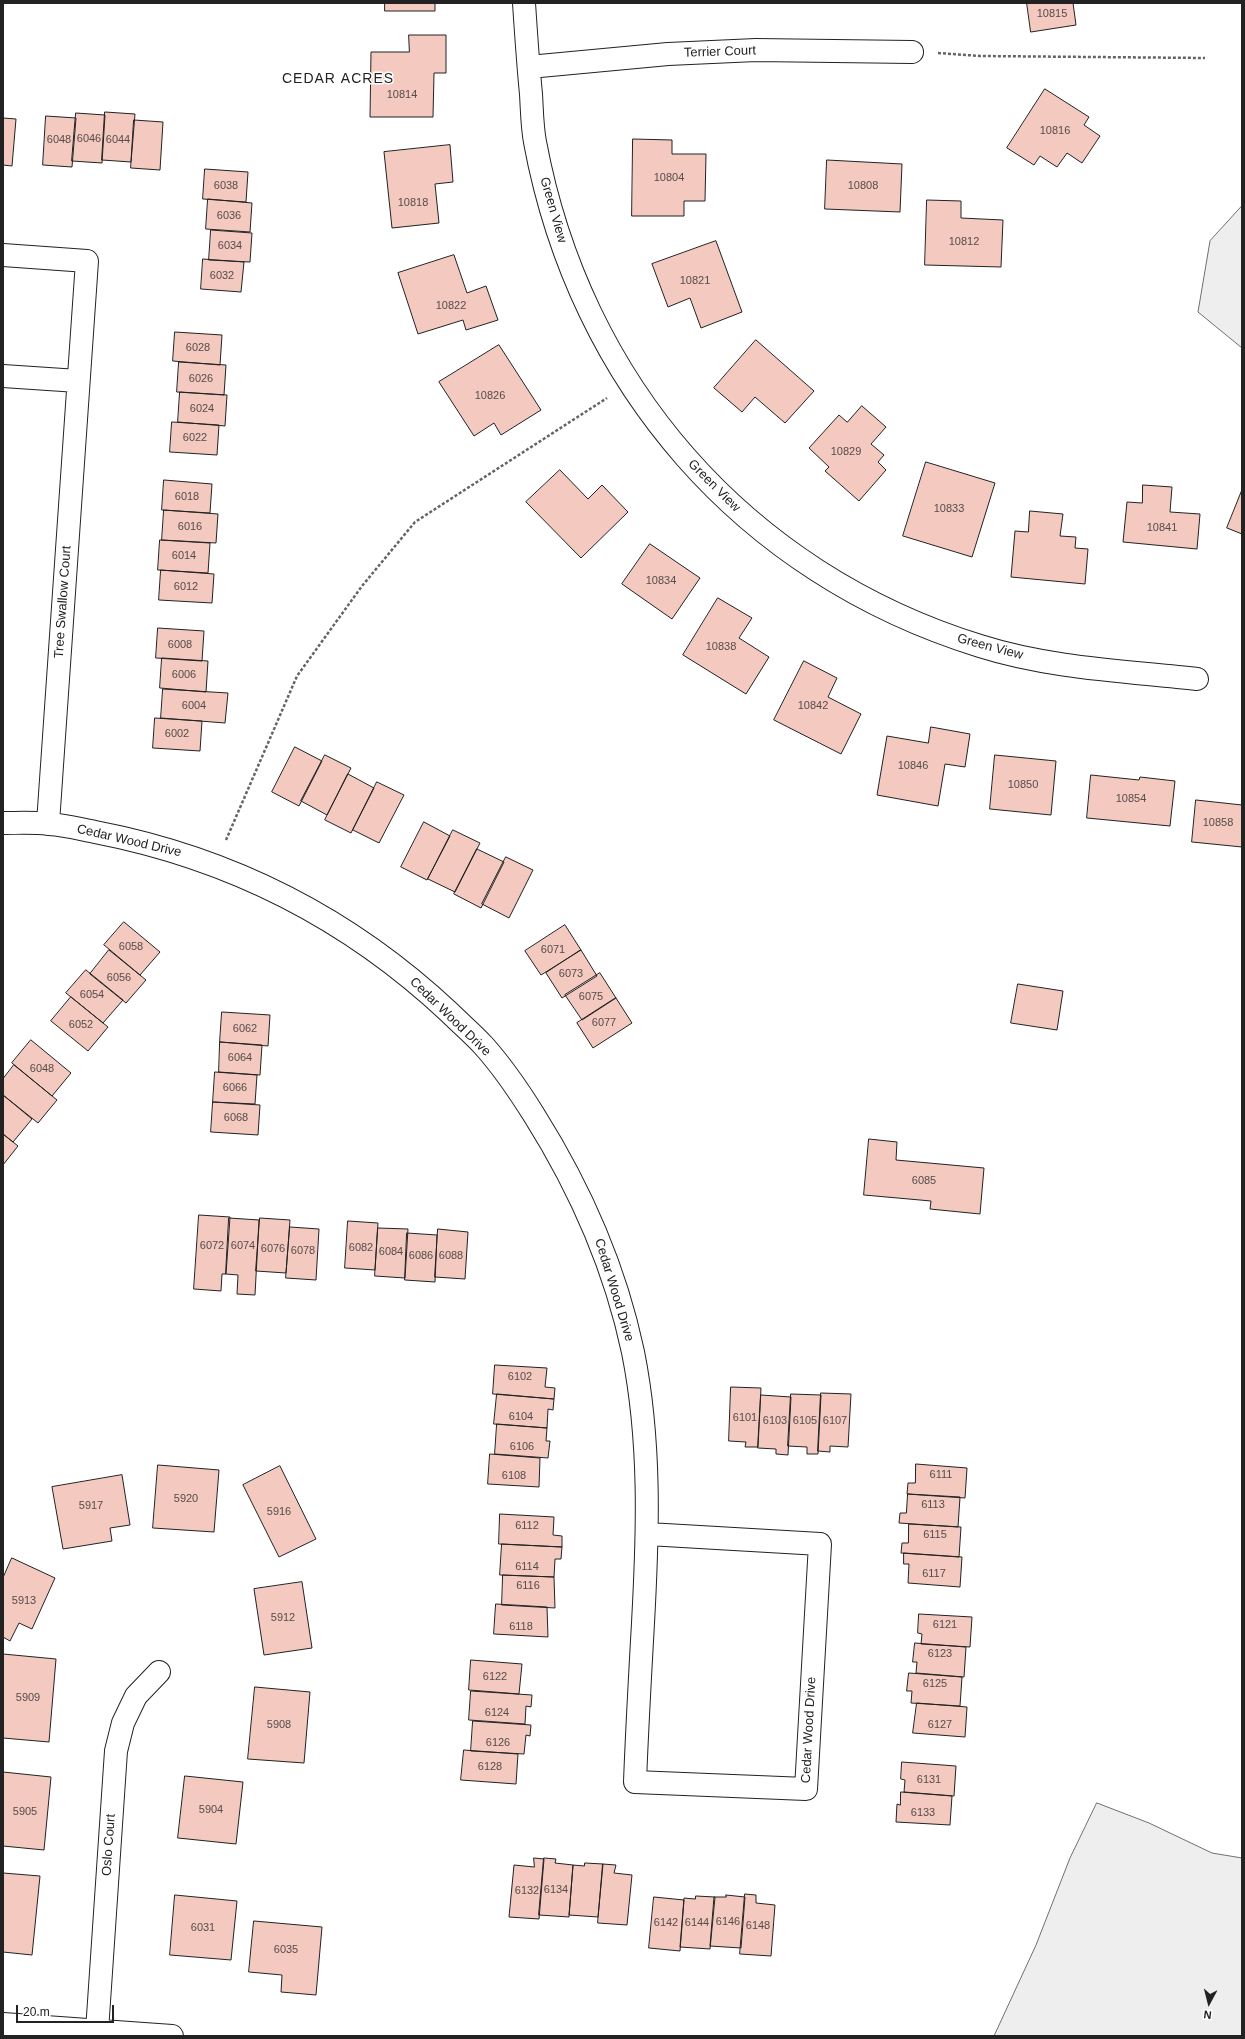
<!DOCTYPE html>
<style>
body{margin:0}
#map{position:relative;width:1245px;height:2039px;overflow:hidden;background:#fff;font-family:Helvetica,sans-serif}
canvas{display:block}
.frame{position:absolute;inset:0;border:4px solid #222;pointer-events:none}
.north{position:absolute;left:1189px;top:1983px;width:40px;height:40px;-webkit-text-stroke:3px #fff;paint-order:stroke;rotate:187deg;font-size:11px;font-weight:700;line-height:16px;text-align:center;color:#222}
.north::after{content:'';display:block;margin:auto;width:14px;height:18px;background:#222;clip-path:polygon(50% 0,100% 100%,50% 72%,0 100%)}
.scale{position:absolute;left:16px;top:2005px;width:98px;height:18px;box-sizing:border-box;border:2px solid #222;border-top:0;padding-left:5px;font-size:12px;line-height:14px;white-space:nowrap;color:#222;-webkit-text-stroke:3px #fff;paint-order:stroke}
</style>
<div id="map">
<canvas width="1245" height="2039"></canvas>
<div class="frame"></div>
<div class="north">N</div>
<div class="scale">20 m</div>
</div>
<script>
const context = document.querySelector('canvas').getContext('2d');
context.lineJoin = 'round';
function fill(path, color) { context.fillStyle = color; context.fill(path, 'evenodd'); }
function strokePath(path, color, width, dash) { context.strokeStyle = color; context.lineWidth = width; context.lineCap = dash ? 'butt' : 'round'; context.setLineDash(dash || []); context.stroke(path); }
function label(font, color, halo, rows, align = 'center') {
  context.font = font + ' Helvetica,sans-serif'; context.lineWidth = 3; context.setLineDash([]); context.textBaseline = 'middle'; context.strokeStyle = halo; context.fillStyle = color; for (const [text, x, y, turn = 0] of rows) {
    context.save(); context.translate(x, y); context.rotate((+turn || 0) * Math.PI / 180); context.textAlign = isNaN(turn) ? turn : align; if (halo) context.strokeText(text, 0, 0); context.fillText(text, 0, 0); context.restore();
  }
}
const green = new Path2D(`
 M1242 206V348L1198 312 1210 241Z
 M1097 1803 1149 1823 1212 1853 1242 1858V2036H994L1036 1945 1070 1858Z`);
fill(green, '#eee');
strokePath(green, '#6f6f6f', 1);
const building = new Path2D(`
 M385 3H435V11H385Z
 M1027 3H1073L1076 25 1031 32Z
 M409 35H446V73H434L433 117H370L371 52H409Z
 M1045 89 1089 117 1084 125 1100 136 1082 163 1067 153 1057 167 1040 156 1034 165 1007 148Z
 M105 112 135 114 131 162 102 160Z
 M76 113 105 115 102 163 72 161Z
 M46 116 76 118 72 167 43 165Z
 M3 118 16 119 12 166 3 165Z
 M134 120 163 122 160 170 131 168Z
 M633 139 672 140V154H706L705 201H684V216H632Z
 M450 145 453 182 435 184 439 223 392 228 384 152Z
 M827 160 902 164 900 212 825 209Z
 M205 169 248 172 246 202 203 199Z
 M208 199 252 203 250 232 206 229Z
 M927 200 961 201V218L1003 220 1001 267 925 265Z
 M211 230 252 233 250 262 209 260Z
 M716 241 742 312 701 328 690 298 668 307 652 264Z
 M454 255 467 293 486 286 498 320 466 330 463 320 418 334 398 273Z
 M203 259 244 262 241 292 201 289Z
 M175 332 222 335 220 365 173 361Z
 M756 340 814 391 785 423 755 397 742 412 714 388Z
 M499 345 541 410 501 435 494 423 474 436 439 382Z
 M179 362 226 365 224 395 177 392Z
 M180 392 227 395 225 426 178 422Z
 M862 406 886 427 871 444 884 455 878 462 886 470 859 501 825 471 829 467 809 448 839 415 847 422Z
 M172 422 219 425 217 455 170 452Z
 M926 462 995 483 972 557 903 536Z
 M560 470 588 499 602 485 628 512 581 558 526 502Z
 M164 480 212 484 210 513 162 510Z
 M1143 485 1172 487 1170 512 1200 514 1197 549 1123 542 1127 502 1142 503Z
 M1242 490V534L1227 528Z
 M164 510 218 514 216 543 162 540Z
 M1030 511 1063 514 1060 536 1076 537 1075 548 1088 549 1085 584 1011 577 1015 531 1028 532Z
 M160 540 210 543 208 573 158 570Z
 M650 544 700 578 672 619 622 584Z
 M161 570 214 574 212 603 159 600Z
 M718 598 752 618 739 638 769 657 746 694 683 655Z
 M158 628 204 631 202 661 156 658Z
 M162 658 208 661 206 692 160 688Z
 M804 661 837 678 828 697 861 714 841 754 774 720Z
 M163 689 228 693 225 723 161 718Z
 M155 718 202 721 200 751 153 748Z
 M931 727 970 734 965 767 945 764 938 806 877 795 887 736 928 743Z
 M295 747 322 761 299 806 272 792Z
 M325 755 351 768 327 815 301 801Z
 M995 755 1056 761 1051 815 990 809Z
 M348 774 374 788 351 833 325 820Z
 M1091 775 1139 780 1140 777 1175 781 1170 826 1087 818Z
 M377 782 404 795 379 843 353 830Z
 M1196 800 1242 805V847L1192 842Z
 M424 822 450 836 427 880 401 867Z
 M453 830 480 843 455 892 428 879Z
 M477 849 504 862 481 908 454 894Z
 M506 857 533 870 509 918 482 904Z
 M124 922 160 952 140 975 104 945Z
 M565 925 581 950 541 975 525 951Z
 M109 950 146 980 126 1003 90 974Z
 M581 950 597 976 562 998 546 973Z
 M86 970 123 1000 103 1023 66 993Z
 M600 973 616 998 582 1020 565 995Z
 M1018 984 1063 991 1057 1030 1011 1023Z
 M71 997 108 1027 88 1051 51 1021Z
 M616 998 632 1023 593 1048 577 1023Z
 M222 1012 270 1015 268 1046 220 1042Z
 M31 1040 71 1073 52 1096 12 1063Z
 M220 1042 262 1045 260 1075 219 1072Z
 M14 1065 57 1100 38 1123 3 1095V1079Z
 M215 1072 257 1075 255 1104 213 1102Z
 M3 1095 32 1119 13 1142 3 1134Z
 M213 1102 260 1105 258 1135 211 1132Z
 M3 1134 18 1146 3 1165Z
 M869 1139 897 1142 896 1160 984 1168 980 1214 930 1209 931 1201 864 1195Z
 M199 1215 230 1217 226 1274H222L221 1291 194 1289Z
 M229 1218 259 1220 255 1295 237 1294 238 1275 226 1274Z
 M260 1218 290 1220 286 1273 256 1271Z
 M348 1221 378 1223 375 1270 345 1268Z
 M290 1227 319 1229 316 1280 286 1278Z
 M378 1228 408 1229 405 1278 375 1276Z
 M438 1229 468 1232 465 1279 435 1277Z
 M407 1233 437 1235 435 1282 405 1280Z
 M495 1365 547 1368 545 1387 555 1388 554 1399 493 1394Z
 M731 1387 761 1388 758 1447H745L746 1442 729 1441Z
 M821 1393 851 1394 848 1447 830 1446V1452L818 1451Z
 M497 1394 554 1399 553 1410 548 1409 547 1428 494 1424Z
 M791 1394 821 1395 818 1454H807V1447L788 1446Z
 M761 1395 791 1397 788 1455 776 1454V1449L758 1448Z
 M497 1424 547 1428 546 1441H550L548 1458 495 1454Z
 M490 1454 540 1458 539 1487 488 1484Z
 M916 1464 967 1468 965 1498 907 1494 908 1483H915Z
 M158 1465 219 1470 214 1532 153 1528Z
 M280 1466 316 1539 279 1557 243 1485Z
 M122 1475 130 1525 110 1528 112 1541 63 1549 52 1487Z
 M908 1494 960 1497 958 1527 899 1523 900 1513H906Z
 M500 1514 554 1517 553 1535 562 1536V1547L499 1544Z
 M909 1524 961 1527 959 1557 901 1553 902 1543H908Z
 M502 1544 562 1547 561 1559H555L554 1577 500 1575Z
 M904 1553 962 1557 960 1587 908 1583 909 1564H904Z
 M12 1558 55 1578 32 1629 19 1623 10 1641 3 1637V1578Z
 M503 1575 554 1577 555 1608 502 1605Z
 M302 1582 312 1648 264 1655 254 1589Z
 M496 1604 547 1607 548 1637 494 1634Z
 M919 1614 972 1617 970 1647 921 1644 922 1634 918 1633Z
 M915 1643 966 1647 964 1677 916 1673 917 1662H913Z
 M3 1654 56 1659 49 1742 3 1738Z
 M471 1660 522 1664 519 1694 469 1690Z
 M909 1673 962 1677 960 1706 911 1703 912 1691H907Z
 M255 1687 310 1692 304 1763 248 1759Z
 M471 1691 532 1695 531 1707 526 1706 525 1724 469 1720Z
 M917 1703 967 1707 965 1737 913 1733Z
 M473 1721 531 1725 530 1736 526 1735 524 1754 471 1751Z
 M464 1750 518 1754 516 1784 461 1780Z
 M902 1762 956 1766 954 1796 904 1792 905 1780 901 1779Z
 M3 1772 51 1777 44 1850 3 1846Z
 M185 1776 243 1782 236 1844 178 1838Z
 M901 1792 952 1796 950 1825 896 1822 897 1804 900 1805Z
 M534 1858 544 1859 539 1919 509 1917 514 1865 534 1867Z
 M544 1858 556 1859 555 1863 573 1865 569 1917 539 1915Z
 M585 1863 603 1864 598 1917 569 1915 573 1865 584 1866Z
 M603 1864 616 1865 614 1873 632 1875 627 1925 598 1923Z
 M3 1873 40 1876 32 1955 3 1952Z
 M745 1894 756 1895V1903L775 1905 771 1956 740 1954Z
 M175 1895 237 1901 231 1960 170 1955Z
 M726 1895 745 1897 741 1948 710 1946 714 1897H726Z
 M696 1896 715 1897 710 1949 680 1947 684 1898 695 1899Z
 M654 1897 684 1900 680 1951 649 1948Z
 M254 1921 322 1927 316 1995 281 1992 282 1975 249 1972Z`);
fill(building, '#f3c9c0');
strokePath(building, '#222', 1);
const street = new Path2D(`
 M524 3C526 33 528 64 531 94 532 110 532 126 535 142 580 384 744 573 980 646 1049 668 1125 671 1197 679
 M529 67 668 54 756 50 912 52
 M3 255 87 261 48 823
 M3 376 78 381
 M3 823C18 823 34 822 49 824 65 825 80 829 95 832 230 858 350 919 450 1013 461 1024 473 1034 483 1045 502 1066 519 1091 534 1115 580 1188 615 1267 633 1352 651 1442 648 1532 643 1623 640 1676 637 1729 635 1782L806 1789 820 1544 648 1534
 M3 2024 172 2036
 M97 2031 116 1751 123 1723 136 1696 159 1672`);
strokePath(street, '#222', 24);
strokePath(new Path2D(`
 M938 53 980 56 1205 58
 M226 840 297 676 362 586 415 522 607 398`), '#646464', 2.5, [3, 2]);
strokePath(street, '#fff', 22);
label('11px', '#564c4a', null, [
 ["10815",1052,14],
 ["10814",402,95],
 ["10816",1055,131],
 ["6046",89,139],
 ["6048",59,140],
 ["6044",118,140],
 ["10804",669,178],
 ["6038",226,186],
 ["10808",863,186],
 ["10818",413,203],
 ["6036",229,216],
 ["10812",964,242],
 ["6034",230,246],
 ["6032",222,276],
 ["10821",695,281],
 ["10822",451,306],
 ["6028",198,348],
 ["6026",201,379],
 ["10826",490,396],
 ["6024",202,409],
 ["6022",195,438],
 ["10829",846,452],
 ["6018",187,497],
 ["10833",949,509],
 ["6016",190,527],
 ["10841",1162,528],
 ["6014",184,556],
 ["10834",661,581],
 ["6012",186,587],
 ["6008",180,645],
 ["10838",721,647],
 ["6006",184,675],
 ["6004",194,706],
 ["10842",813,706],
 ["6002",177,734],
 ["10846",913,766],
 ["10850",1023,785],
 ["10854",1131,799],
 ["10858",1218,823],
 ["6058",131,947],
 ["6071",553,950],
 ["6073",571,974],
 ["6056",119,978],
 ["6054",92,995],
 ["6075",591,997],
 ["6077",604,1023],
 ["6052",81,1025],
 ["6062",245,1029],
 ["6064",240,1058],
 ["6048",42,1069],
 ["6066",235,1088],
 ["6068",236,1118],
 ["6085",924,1181],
 ["6072",212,1246],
 ["6074",243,1246],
 ["6082",361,1248],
 ["6076",273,1249],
 ["6078",303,1251],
 ["6084",391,1252],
 ["6086",421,1256],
 ["6088",451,1256],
 ["6102",520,1377],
 ["6104",521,1417],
 ["6101",745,1418],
 ["6103",775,1421],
 ["6105",805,1421],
 ["6107",835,1421],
 ["6106",522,1447],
 ["6111",941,1475],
 ["6108",514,1476],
 ["5920",186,1499],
 ["6113",933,1505],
 ["5917",91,1506],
 ["5916",279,1512],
 ["6112",527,1526],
 ["6115",935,1535],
 ["6114",527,1567],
 ["6117",934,1574],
 ["6116",528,1586],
 ["5913",24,1601],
 ["5912",283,1618],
 ["6121",945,1625],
 ["6118",521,1627],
 ["6123",940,1654],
 ["6122",495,1677],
 ["6125",935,1684],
 ["5909",28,1698],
 ["6124",497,1713],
 ["5908",279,1725],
 ["6127",940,1725],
 ["6126",498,1743],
 ["6128",490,1767],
 ["6131",929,1780],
 ["5904",211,1810],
 ["5905",25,1812],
 ["6133",923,1813],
 ["6134",556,1890],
 ["6132",527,1891],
 ["6146",728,1922],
 ["6142",666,1923],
 ["6144",697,1923],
 ["6148",758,1926],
 ["6031",203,1928],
 ["6035",286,1950]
]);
label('13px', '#222', '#fff', [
 ["Terrier Court",720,52,-2],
 ["Green View",553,210,74],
 ["Green View",714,486,45],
 ["Tree Swallow Court",63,602,-86],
 ["Green View",990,647,15],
 ["Cedar Wood Drive",129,841,13],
 ["Cedar Wood Drive",450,1017,44],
 ["Cedar Wood Drive",614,1290,73],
 ["Cedar Wood Drive",809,1730,-87],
 ["Oslo Court",109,1845,-86]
]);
context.letterSpacing = '1px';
label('14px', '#222', '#fff', [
 ["CEDAR ACRES",338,79]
]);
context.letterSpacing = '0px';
</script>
